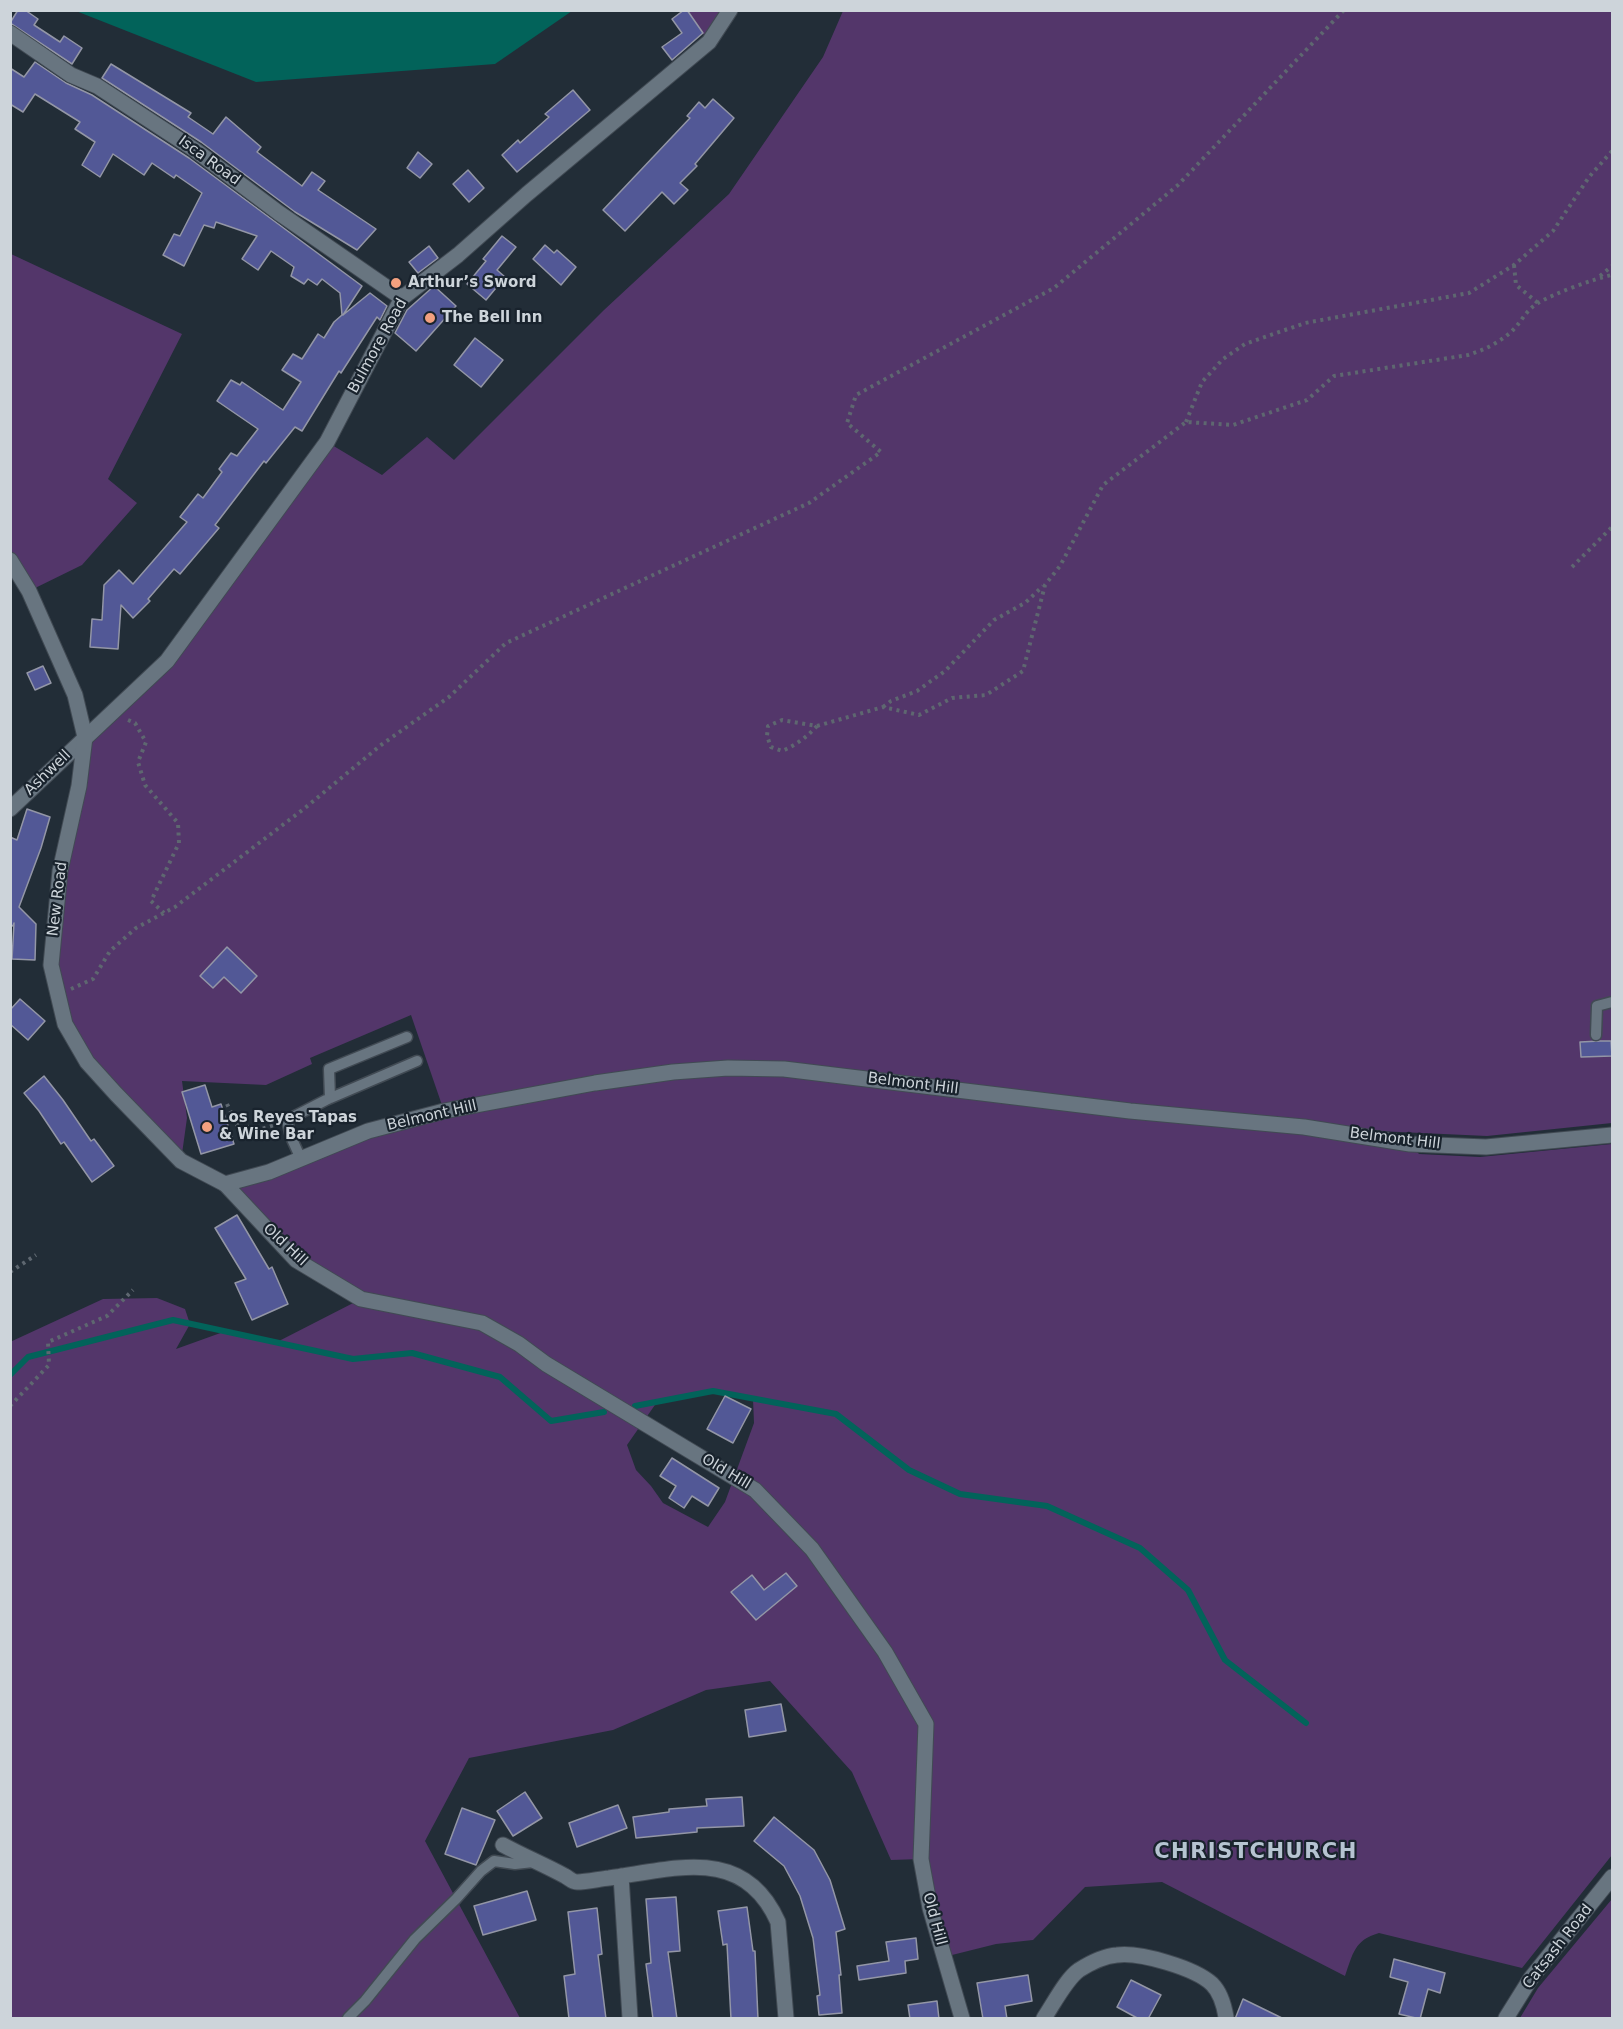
<!DOCTYPE html>
<meta charset="utf-8">
<style>
body{margin:0}
#map{position:relative;width:1623px;height:2029px;overflow:hidden;background:#222d37;font-family:"DejaVu Sans",sans-serif}
canvas{display:block}
.frame{position:absolute;inset:0;border:12px solid #cdd4da;pointer-events:none}
</style>
<div id="map">
<canvas width="1623" height="2029"></canvas>
<div class="frame"></div>
</div>
<script>
const context = document.querySelector('canvas').getContext('2d');
context.lineJoin = 'round';
function fill(path, color) { context.fillStyle = color; context.fill(path, 'evenodd'); }
function strokePath(path, color, width, dash) { context.strokeStyle = color; context.lineWidth = width; context.lineCap = dash ? 'butt' : 'round'; context.setLineDash(dash || []); context.stroke(path); }
function label(font, color, halo, rows, align = 'center') {
  context.font = font + ' "DejaVu Sans",sans-serif'; context.lineWidth = 4.5; context.setLineDash([]); context.textBaseline = 'middle'; context.strokeStyle = halo; context.fillStyle = color; for (const [text, x, y, turn = 0] of rows) {
    context.save(); context.translate(x, y); context.rotate((+turn || 0) * Math.PI / 180); context.textAlign = isNaN(turn) ? turn : align; if (halo) context.strokeText(text, 0, 0); context.fillText(text, 0, 0); context.restore();
  }
}
fill(new Path2D(`
 M687 11H730L709 42Z
 M843 11H1612V1123L1487 1136 1312 1128 1410 1144 1419 1154 1480 1157 1612 1144V1855L1522 1968 1379 1933C1354 1940 1353 1954 1345 1976L1162 1882 1085 1887 1033 1940 996 1944 944 1957 921 1859 891 1860 852 1772 770 1681 706 1690 613 1730 469 1758 425 1841 520 2018H11L10 1342 103 1299 157 1298 185 1309 190 1324 176 1349 226 1331 277 1342 361 1299 296 1260 225 1184 444 1111 411 1015 310 1058 312 1064 266 1085 182 1081 187 1118 181 1161 87 1062 51 965 85 737 167 661 327 442 382 475 427 437 454 460 604 310 729 194 823 57ZM713 1391 753 1399 754 1423 725 1502 708 1527 663 1503 651 1486 636 1470 627 1445 657 1402Z
 M11 254 182 334 108 479 137 503 82 565 29 591 11 560Z
 M1612 1899V2018H1520L1538 1988Z`), '#53366a');
fill(new Path2D(`
 M76 11H572L495 64 256 82Z`), '#02635a');
strokePath(new Path2D(`
 M10 1375 28 1357 173 1320 353 1359 412 1353 500 1377 551 1421 604 1412
 M635 1406 713 1391 836 1414 909 1470 960 1494 1047 1506 1140 1548 1188 1590 1225 1660 1306 1723`), '#02635a', 6);
const building = new Path2D(`
 M18 10H25L38 19 34 25 60 42 64 36 82 48 72 64 10 23Z
 M684 10H687L703 33 672 60 662 47 682 33 672 19Z
 M35 62 66 83 92 95 189 158 362 286 343 315 370 293 387 306 380 320 377 317 341 373 339 371 302 431 295 427 266 463 264 461 215 525 219 528 180 574 174 569 148 599 150 601 133 618 121 605 118 649 90 647 92 619 102 620 104 585 119 570 133 584 187 522 180 517 198 494 203 498 222 472 219 469 231 453 237 456 258 429 217 401 231 380 240 385 242 382 283 410 301 382 282 370 293 354 302 359 318 334 324 338 334 322 342 315 340 293 322 279 317 285 308 279 304 284 291 276 294 267 271 251 258 270 242 259 257 236 216 222 214 228 204 225 184 266 163 255 174 234 180 236 202 193 176 175 174 178 152 163 144 175 113 154 100 177 82 165 95 142 75 129 80 122 35 94 23 112 10 104V68L24 77Z
 M111 64 191 113 188 117 213 134 226 117 261 147 257 152 302 186 312 172 325 181 318 190 376 229 357 250 295 212 201 142 102 78Z
 M573 90 590 110 517 172 502 155 518 140 520 143 549 117 545 114Z
 M713 99 734 118 695 164 697 166 680 183 688 190 674 204 662 192 625 231 603 210 690 118 687 116 699 102 705 108Z
 M418 152 432 164 420 178 407 168Z
 M468 170 484 188 469 202 453 184Z
 M502 236 516 247 497 270 505 277 486 300 467 284 486 261 483 259Z
 M545 245 554 253 557 250 576 267 561 285 533 259Z
 M429 246 438 258 418 273 409 262Z
 M434 286 456 306 416 351 395 333 407 310Z
 M475 338 503 360 481 387 454 365Z
 M43 666 51 683 35 690 27 673Z
 M27 809 50 817 41 848 19 907 36 924 35 960 12 959 14 923 13 926 10 925V837L17 840Z
 M227 947 257 976 241 993 224 977 213 988 200 976Z
 M20 999 45 1021 28 1040 10 1024V1010Z
 M1600 1041H1611L1612 1056 1581 1057 1580 1042Z
 M44 1076 63 1100 91 1141 94 1139 114 1166 92 1182 64 1142 61 1144 39 1111 24 1093Z
 M205 1085 212 1107 221 1104 234 1144 201 1154 182 1092Z
 M237 1215 269 1269 272 1267 288 1304 252 1320 235 1283 246 1279 215 1228Z
 M725 1396 751 1409 733 1443 707 1429Z
 M672 1458 719 1488 708 1506 692 1496 684 1508 669 1498 676 1486 660 1476Z
 M786 1573 797 1586 756 1620 731 1592 752 1575 764 1590Z
 M781 1704 786 1731 749 1737 745 1710Z
 M525 1792 542 1818 513 1836 497 1811Z
 M742 1797 744 1826 697 1828V1832L636 1838 633 1817 669 1812V1809L707 1806 706 1799Z
 M618 1805 627 1828 577 1847 569 1823Z
 M462 1808 495 1820 476 1865 445 1854Z
 M774 1817 814 1850 830 1880 845 1929 836 1932 841 1975H839L842 2013 819 2015 817 1996 820 1995 813 1938 800 1896 784 1866 754 1841Z
 M527 1891 536 1920 483 1935 474 1906Z
 M676 1897 680 1951 668 1952 677 2019H653L646 1964 651 1963 646 1899Z
 M747 1907 753 1951H755L758 2019H731L727 1944 723 1945 718 1911Z
 M597 1908 602 1954 598 1955 606 2019H569L564 1976 575 1974 568 1912Z
 M916 1938 918 1959 905 1961 906 1973 859 1980 857 1966 889 1961 886 1942Z
 M1394 1959 1445 1973 1440 1993 1428 1989 1420 2019 1399 2014 1408 1982 1390 1977Z
 M1028 1975 1032 2001 1005 2006 1007 2019H983L977 1983Z
 M1131 1980 1161 1995 1148 2019H1139L1117 2007Z
 M1243 1999 1284 2019H1235Z
 M937 2001 939 2019H910L908 2005Z`);
fill(building, '#525896');
strokePath(building, '#9396a6', 1.5);
const lane = new Path2D(`
 M1596 1035 1597 1006 1612 1002
 M330 1098 329 1069 407 1037
 M301 1159 291 1137 287 1120 326 1100 417 1061
 M348 2018 365 2001 415 1939 456 1899 481 1871 494 1861 515 1864 533 1862`);
const street = new Path2D(`
 M10 33 71 75 97 86 195 150 279 213 402 298
 M10 809 167 661 327 442 402 298 458 255 527 194 709 42 730 10
 M225 1184 296 1260 361 1299 482 1323 519 1344 546 1364 755 1490 812 1549 885 1652 926 1724 921 1859 930 1908 962 2018
 M503 1845C523 1856 545 1865 565 1876 569 1878 572 1882 577 1882 587 1882 599 1879 609 1878 675 1869 744 1845 778 1922L786 2018
 M621 1876 630 2018
 M1044 2018C1053 2005 1066 1979 1079 1970 1090 1963 1104 1956 1117 1955 1140 1952 1195 1968 1212 1984 1221 1993 1224 2005 1226 2017`);
const secondary = new Path2D(`
 M10 560 29 591 75 695 85 737 79 786 60 871 51 965 65 1024 87 1062 116 1094 181 1161 225 1184 269 1172 368 1131 444 1111 595 1083 673 1072 728 1068 784 1069 1130 1111 1304 1127 1410 1144 1486 1147 1612 1135
 M1506 2018 1531 1978 1612 1877`);
strokePath(lane, '#414a53', 13);
strokePath(street, '#414a53', 17);
strokePath(secondary, '#414a53', 17);
strokePath(new Path2D(`
 M1514 265 1516 285 1538 303
 M1600 276 1612 266
 M1186 422 1202 382 1223 359 1245 344 1305 323 1469 293 1514 265 1553 231 1589 177 1612 151
 M1572 567 1612 527
 M883 707 891 701 917 691 945 671 994 620 1025 603 1043 586
 M128 720 135 723 146 742 138 762 145 785 178 823 179 843 151 901 164 913
 M817 726C807 737 796 745 782 751L771 747 767 736 768 726 782 720 817 726 883 707 919 715 952 698 986 695 1023 671 1045 585 1060 566 1103 485 1186 422 1233 425 1307 400 1334 376 1468 355C1484 350 1501 342 1513 330 1522 321 1526 310 1538 303 1555 293 1593 279 1612 275
 M71 989 93 979 110 951 136 928 175 907 305 808 381 745 449 697 506 643 809 503 881 452 847 423 856 395 1054 288 1178 185 1344 10
 M227 1104 237 1125 246 1121 249 1133 274 1125
 M10 1272 36 1255
 M10 1406 49 1365 48 1342 107 1316 133 1290`), '#5e6770', 4, [3, 4.5]);
strokePath(lane, '#687580', 10);
strokePath(street, '#687580', 15);
strokePath(secondary, '#687580', 15);
for (const [x, y, r, color] of [
 [396,283,6,"#f2a07f"],
 [430,318,6,"#f2a07f"],
 [207,1127,6,"#f2a07f"]
]) { const dot = new Path2D(); dot.arc(x, y, r, 0, 2 * Math.PI); context.fillStyle = color; context.fill(dot); strokePath(dot, '#19232d', 2); }
label('15px', '#cdd4da', '#19232d', [
 ["Isca Road",209,161,36],
 ["Bulmore Road",378,346,-61],
 ["Ashwell",48,773,-44],
 ["New Road",58,899,-83],
 ["Belmont Hill",913,1084,7],
 ["Belmont Hill",432,1116,-13],
 ["Belmont Hill",1395,1139,7],
 ["Old Hill",285,1245,43],
 ["Old Hill",726,1472,31],
 ["Old Hill",934,1919,75],
 ["Catsash Road",1558,1947,-52]
]);
label('bold 15px', '#cdd4da', '#19232d', [
 ["Arthur’s Sword",408,283],
 ["The Bell Inn",442,318],
 ["Los Reyes Tapas",219,1118],
 ["& Wine Bar",219,1135]
], 'left');
context.letterSpacing = '1.5px';
label('bold 21px', '#b6c4d1', '#19232d', [
 ["CHRISTCHURCH",1256,1853]
]);
context.letterSpacing = '0px';
</script>
